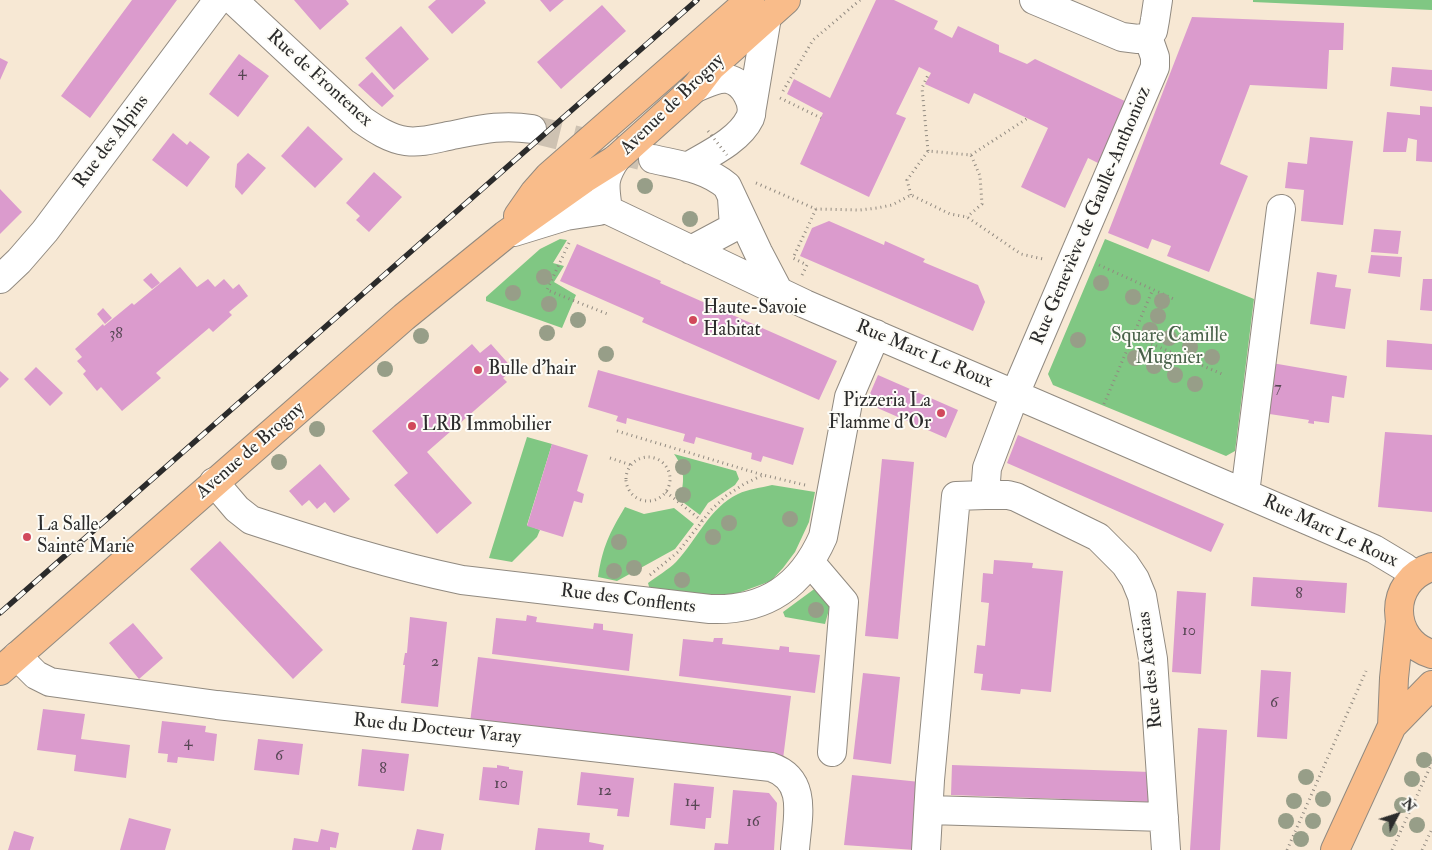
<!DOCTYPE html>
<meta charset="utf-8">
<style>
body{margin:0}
#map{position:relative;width:1432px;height:850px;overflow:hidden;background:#f7e8d4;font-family:"IM FELL Double Pica",serif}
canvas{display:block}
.north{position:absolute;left:1372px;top:790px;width:50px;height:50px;-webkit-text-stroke:4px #fdfcf7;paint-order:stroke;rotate:50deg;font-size:14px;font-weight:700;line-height:20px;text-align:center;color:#2b2b2b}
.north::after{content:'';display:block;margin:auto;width:18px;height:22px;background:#2b2b2b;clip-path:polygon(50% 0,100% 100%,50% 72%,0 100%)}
</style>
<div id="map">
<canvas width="1432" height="850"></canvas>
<div class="north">N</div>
</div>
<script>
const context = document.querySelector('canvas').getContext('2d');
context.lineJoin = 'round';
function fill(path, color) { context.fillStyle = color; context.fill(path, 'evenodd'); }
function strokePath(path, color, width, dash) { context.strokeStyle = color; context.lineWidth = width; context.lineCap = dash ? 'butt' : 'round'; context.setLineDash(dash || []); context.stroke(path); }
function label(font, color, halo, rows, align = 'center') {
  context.font = font + ' "IM FELL Double Pica",serif'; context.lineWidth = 4; context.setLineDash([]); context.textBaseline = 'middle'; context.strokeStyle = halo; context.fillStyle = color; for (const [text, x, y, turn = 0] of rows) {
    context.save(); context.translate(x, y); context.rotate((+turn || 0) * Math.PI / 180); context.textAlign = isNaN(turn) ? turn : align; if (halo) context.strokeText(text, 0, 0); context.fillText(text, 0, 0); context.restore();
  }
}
fill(new Path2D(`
 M1253 0H1432V10L1253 2Z
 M560 239 567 240 553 263 564 266 554 282 576 295 562 328 486 301V297L540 249Z
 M1105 239 1254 299 1235 451 1226 456 1053 385 1048 374Z
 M527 437 552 444 527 525 540 530 537 537 512 562 489 558Z
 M674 454 736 471 739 479 735 485 708 503 700 515 680 500C684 481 686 471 674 454Z
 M772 485 815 492 809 522 795 552 783 568 771 581 730 596 692 597 650 590 648 583C657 576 668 570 676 562 697 540 709 508 738 494 748 489 761 488 772 485Z
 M625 507 644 514 674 508 694 524 675 549 617 581 598 577C603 546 609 534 625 507Z
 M817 587 833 595 825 624 785 617 783 612Z`), '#80c783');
fill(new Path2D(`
 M132 0H177L90 118 61 96Z
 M294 0H346L349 4 320 30Z
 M436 0H484L486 3 452 34 428 7Z
 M540 0H564L550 12Z
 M876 0H894L938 21 934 29 952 38 958 26 999 45V52L1027 64 1035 59 1129 103 1100 164 1088 158 1065 208 1021 187 1048 128 974 93 969 104 925 84 931 73 919 67 896 114 906 118 869 197 800 164 823 113 787 94 794 79 830 98Z
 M602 5 626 31 561 89 537 62Z
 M1192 17 1344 23 1343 50H1329L1327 89 1250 85 1220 164 1248 176 1209 272 1167 256 1171 246 1152 239 1148 249 1108 233Z
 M401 26 429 59 394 90 365 58Z
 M239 54 269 76 238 117 209 94Z
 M0 58 8 62 0 80Z
 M1392 67 1432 70V91L1390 86Z
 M372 72 394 96 382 107 358 85Z
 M1420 106 1432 107V162L1416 161 1417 140 1408 138 1406 152H1383L1387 112 1420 115Z
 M308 126 343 159 315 188 281 156Z
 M173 133 187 145 190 141 210 157 187 187 152 160Z
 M1310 137 1353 141 1343 225 1301 221 1304 190 1285 188 1288 162 1307 164Z
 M248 153 266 168 242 195 235 187 237 164Z
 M374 172 402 197 369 232 356 220 360 216 346 203Z
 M0 189 22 212 0 234Z
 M829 221 884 245 885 241 925 259 923 262 978 285 985 302 973 331 800 256 812 228Z
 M1374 229 1401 231 1398 254 1371 252Z
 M577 244 661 281 660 283 837 361 819 400 642 322 644 318 560 281Z
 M1371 255 1402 257 1400 277 1368 273Z
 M180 267 197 287 208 279 215 287 224 279 233 289 239 284 248 296 229 312 232 315 213 332 209 328 156 373 161 378 122 411 101 387 97 391 83 374 86 371 77 361 82 357 75 349 103 324 104 326 132 303 134 305Z
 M1317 272 1337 275 1335 287 1351 289 1345 329 1310 324Z
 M151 273 160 283 152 289 143 280Z
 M1423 279H1432V311L1420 310Z
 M103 308 112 318 105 324 97 314Z
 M1387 340 1432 344V370L1386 367Z
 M472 344 480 353 491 344 513 369 503 378 507 382 427 452 472 503 437 534 394 485 408 473 372 431Z
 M1272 363 1347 376 1344 398 1332 396 1329 423 1314 421V424L1308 423 1309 420 1263 413Z
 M36 367 63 393 50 406 24 379Z
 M598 370 804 428 793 465 763 456 761 462 751 459 752 453 696 437 694 444 683 441 685 434 627 418 626 424 616 421 618 416 588 407Z
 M0 371 9 379 0 388Z
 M878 375 958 410 946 438 866 403Z
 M1385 432 1432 435V512L1378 507Z
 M1018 435 1224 524 1211 552 1007 463Z
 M552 444 588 455 577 491 584 494 582 503 574 501 563 537 527 526Z
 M882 459 914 462 898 639 865 636Z
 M320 464 350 499 334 513 325 502 317 509 309 500 302 506 289 491Z
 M220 541 323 650 293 679 190 569Z
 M994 560 1033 563 1032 568 1063 571 1051 692 1021 689 1020 694 981 690 983 674 974 673 977 645 985 646 989 603 981 602 983 573 993 574Z
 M1253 577 1347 583 1345 613 1251 606Z
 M1177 591 1206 593 1201 674 1172 672Z
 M527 615 537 617 536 622 593 629 594 623 603 624V630L633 634 629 671 492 654 496 618 526 621Z
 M410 617 447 622 438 707 401 703 405 665H403L405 653H407Z
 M133 623 163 658 139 679 109 643Z
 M714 638H723L722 644 779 650 780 646 789 647V652L820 655 815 693 679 676 683 639 713 642Z
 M478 657 791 696 783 759 470 723Z
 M1261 670 1291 672 1287 739 1257 737Z
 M863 673 900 677 891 764 853 759Z
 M43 709 85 714 81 739 130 745 126 778 74 771 76 755 37 750Z
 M162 721 206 726 205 732 217 734 214 761 178 757 177 763 167 762 168 754 158 753Z
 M1198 728 1227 730 1220 850H1190Z
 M258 739 303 744 299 775 254 770Z
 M362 749 409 754 404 791 358 786Z
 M497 765 509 767V769L523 771 519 805 479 800 483 767 497 768Z
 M952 765 1150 772 1149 802 951 795Z
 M581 772 634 778 629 817 617 816 618 809 577 805Z
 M852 775 920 782 915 850 844 845Z
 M674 783 714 787 711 818H706L705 829 670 825Z
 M733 790 769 793 777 803 774 850H714L715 843 728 844Z
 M129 818 171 829 165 850H120Z
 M538 828 590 833 589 842 604 845 603 850H535Z
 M321 829 339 833 336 848 330 847V850H292L294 838 318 842Z
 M417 829 444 834 441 850H412Z
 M14 831 34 837 30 850H8Z`), '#db9bcd');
strokePath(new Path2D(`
 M532 129 645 157`), '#cec2b2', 28, [28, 14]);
const minor = new Path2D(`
 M233 0 362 120C375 129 390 139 406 141 421 143 434 139 448 136 479 130 500 124 532 129
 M1034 0 1122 37 1138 39 1148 37 1153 31 1155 20 1158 0
 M752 107 767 17
 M653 159C679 165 706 168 727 186L758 252 779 292
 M687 167C707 155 739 141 750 118 756 104 744 82 728 79 717 77 706 84 695 88
 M540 194 578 201 608 210 805 304 1374 549 1404 567 1414 575
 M608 210C605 186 602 180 616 159
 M514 232 566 216 599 211
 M691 250 734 227 732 198
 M0 279 19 261 45 231 218 0
 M214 482 237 509 251 520C321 543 390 565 462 580L710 609C765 611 801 587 823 537L849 397 876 334
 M1245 493 1281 209
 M985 495H1008L1016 497 1098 537 1125 564 1135 579 1142 596 1153 659 1166 850
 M810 562 844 602 832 752
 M17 656 36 675 50 682 217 705 771 767C809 780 797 819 795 850
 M929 810 1164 817
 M926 850 930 780 956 496 985 495 987 468 1015 394 1155 67V57L1148 37`);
const major = new Path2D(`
 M518 216 534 193 549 176 750 0
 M1432 567C1388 580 1388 641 1432 654
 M0 671 404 317 505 235 584 179 616 159 695 88 711 67 786 0
 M1392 726 1394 678 1400 621
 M1335 850 1392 726 1432 685`);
strokePath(minor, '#918a80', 30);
strokePath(major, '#918a80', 30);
strokePath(new Path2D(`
 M783 91 813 40 860 0
 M780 98 821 118
 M928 151 922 88 929 73
 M971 155 1028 118
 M756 183 816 209 860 210 877 208 892 205 911 195 950 214 967 217 1021 254 1043 259
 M911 195 907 180 928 151 971 155 980 176 982 204 967 217
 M569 243 547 290 610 315
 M1099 265 1176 300
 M802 275 807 265 793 258 816 209
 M1133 336 1222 374
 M1104 404 1153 289
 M617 431 763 475
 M626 479a22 22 0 1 1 44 0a22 22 0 1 1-44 0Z
 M610 458 631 465
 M666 492 702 521
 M650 575 678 552 711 510 726 496 744 484 763 475 805 485
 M1287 850 1366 671
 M1392 850 1432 763
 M1422 850 1432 829`), '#918a80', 3, [1, 4]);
strokePath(minor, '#fff', 28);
strokePath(major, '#f9bc8a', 28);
const rail = new Path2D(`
 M0 613 697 0`);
strokePath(rail, '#2b2b2b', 5.5);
strokePath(rail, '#fdfcf7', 4, [11]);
strokePath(new Path2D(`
 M708 131 727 155`), '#918a80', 3, [1, 4]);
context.fillStyle = '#979e88';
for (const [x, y] of [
 [645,186],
 [690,219],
 [544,277],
 [1101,283],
 [513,293],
 [1133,297],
 [1162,301],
 [549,304],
 [1158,316],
 [578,320],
 [1150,330],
 [547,333],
 [421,336],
 [1169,338],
 [1078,340],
 [1190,347],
 [606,354],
 [1212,357],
 [1135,358],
 [1154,366],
 [385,369],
 [1175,375],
 [1195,384],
 [317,429],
 [279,462],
 [683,467],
 [683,495],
 [790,519],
 [729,523],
 [713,537],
 [619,542],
 [634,568],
 [614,571],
 [682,580],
 [816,610],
 [1424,760],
 [1306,777],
 [1412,779],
 [1323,799],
 [1294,801],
 [1402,805],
 [1286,821],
 [1313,821],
 [1417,825],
 [1390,829],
 [1301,839]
]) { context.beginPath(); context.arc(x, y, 8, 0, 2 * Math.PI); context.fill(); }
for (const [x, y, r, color] of [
 [693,320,5,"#d1495b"],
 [478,370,5,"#d1495b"],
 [941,413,5,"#d1495b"],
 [412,426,5,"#d1495b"],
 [27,537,5,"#d1495b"]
]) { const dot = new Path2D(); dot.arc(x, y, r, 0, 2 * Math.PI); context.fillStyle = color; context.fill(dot); strokePath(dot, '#fdfcf7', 2); }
label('16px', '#574754', null, [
 ["4",242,73],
 ["38",116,335],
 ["7",1278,389],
 ["8",1299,595],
 ["10",1189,632],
 ["2",435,663],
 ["6",1274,704],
 ["4",188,743],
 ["6",279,757],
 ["8",383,770],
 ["10",501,785],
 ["12",605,792],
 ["14",692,803],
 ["16",753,823]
]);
label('19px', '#2b2b2b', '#fdfcf7', [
 ["Rue de Frontenex",319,79,42],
 ["Avenue de Brogny",673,105,-44],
 ["Rue des Alpins",112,142,-53],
 ["Rue Geneviève de Gaulle-Anthonioz",1092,216,-67],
 ["Rue Marc Le Roux",924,355,23],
 ["Avenue de Brogny",251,451,-41],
 ["Rue Marc Le Roux",1330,532,25],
 ["Rue des Conflents",628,600,7],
 ["Rue des Acacias",1151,670,-96],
 ["Rue du Docteur Varay",437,730,6]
]);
label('19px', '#2b2b2b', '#fdfcf7', [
 ["Haute-Savoie",703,309],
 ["Habitat",703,331],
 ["Bulle d'hair",488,370],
 ["Pizzeria La",931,402,"right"],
 ["Flamme d'Or",931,424,"right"],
 ["LRB Immobilier",422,426],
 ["La Salle",37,526],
 ["Sainte Marie",37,548]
], 'left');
label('19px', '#49624a', '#fdfcf7', [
 ["Square Camille",1169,337],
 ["Mugnier",1169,359]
]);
</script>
